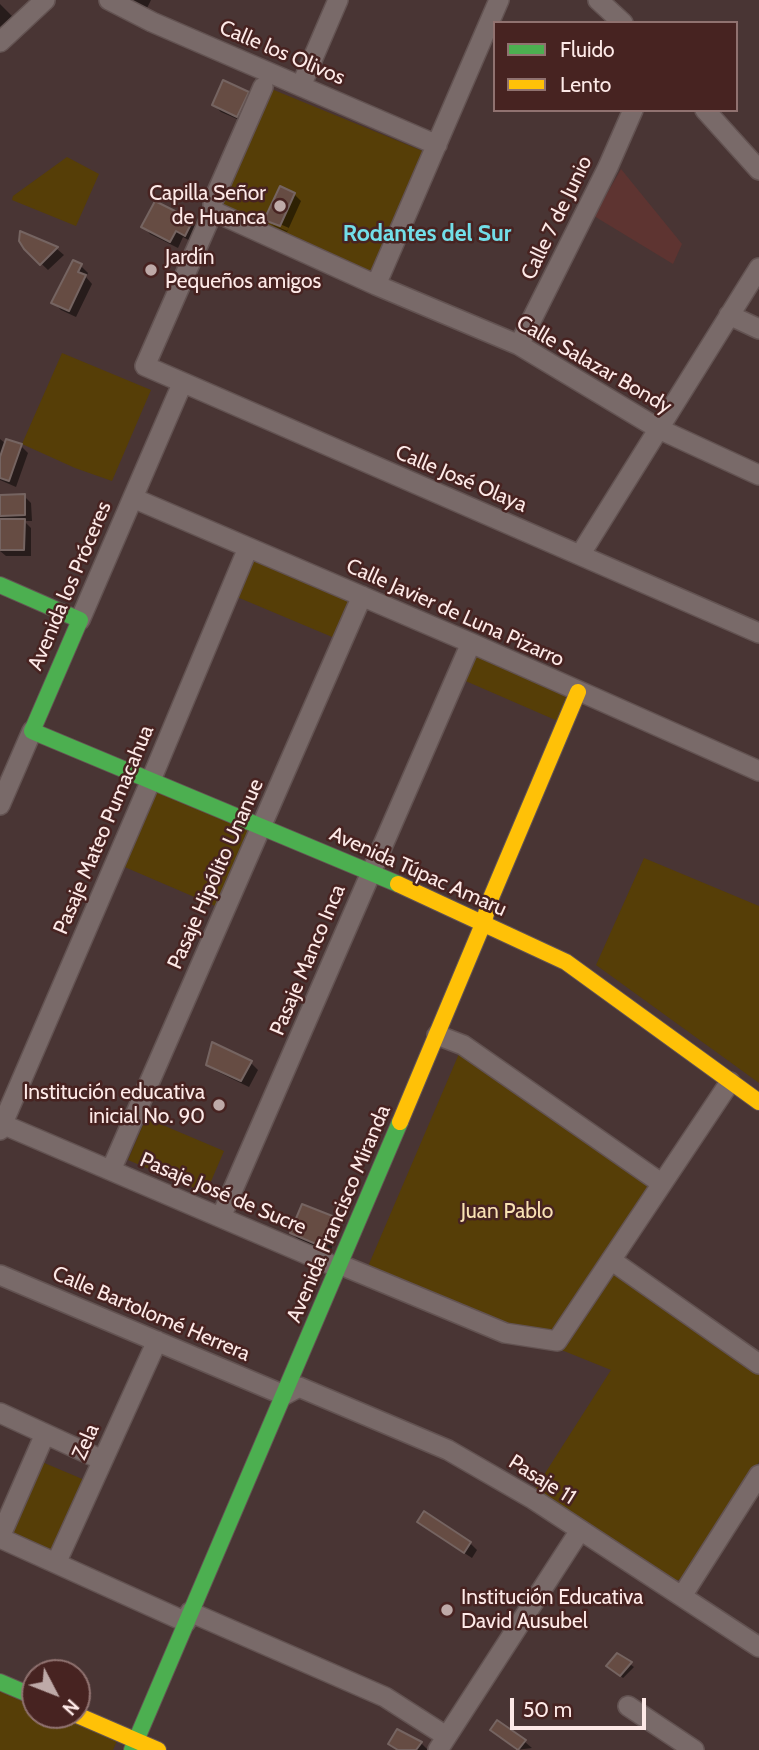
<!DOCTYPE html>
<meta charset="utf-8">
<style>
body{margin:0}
#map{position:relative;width:759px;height:1750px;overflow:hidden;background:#493534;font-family:Cabin,sans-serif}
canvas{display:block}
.legend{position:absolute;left:493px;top:21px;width:245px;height:91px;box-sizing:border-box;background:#472321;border:2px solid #907270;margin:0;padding:9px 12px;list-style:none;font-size:21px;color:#fde9e7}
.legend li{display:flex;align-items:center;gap:14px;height:35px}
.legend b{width:35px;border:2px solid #907270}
.north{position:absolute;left:21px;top:1659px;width:70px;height:70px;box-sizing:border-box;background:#472321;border:2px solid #907270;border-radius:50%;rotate:132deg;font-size:19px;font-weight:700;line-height:28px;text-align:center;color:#fde9e7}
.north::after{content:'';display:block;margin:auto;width:24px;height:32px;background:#beaaa8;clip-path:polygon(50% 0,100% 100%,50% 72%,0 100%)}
.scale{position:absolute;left:510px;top:1698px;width:136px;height:32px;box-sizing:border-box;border:4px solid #fde9e7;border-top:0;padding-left:9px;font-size:21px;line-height:24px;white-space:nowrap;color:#fde9e7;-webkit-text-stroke:5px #472321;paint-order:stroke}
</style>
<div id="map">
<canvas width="759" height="1750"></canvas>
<ul class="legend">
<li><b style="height:9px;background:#4caf50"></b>Fluido</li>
<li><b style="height:9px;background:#ffc107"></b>Lento</li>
</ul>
<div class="north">N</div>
<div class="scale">50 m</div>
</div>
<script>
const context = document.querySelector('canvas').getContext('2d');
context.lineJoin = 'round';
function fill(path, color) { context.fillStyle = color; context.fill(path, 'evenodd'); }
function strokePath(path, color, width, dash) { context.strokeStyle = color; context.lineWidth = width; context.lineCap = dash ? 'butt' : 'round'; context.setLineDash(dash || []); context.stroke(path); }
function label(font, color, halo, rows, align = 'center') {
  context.font = font + ' Cabin,sans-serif'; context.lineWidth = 5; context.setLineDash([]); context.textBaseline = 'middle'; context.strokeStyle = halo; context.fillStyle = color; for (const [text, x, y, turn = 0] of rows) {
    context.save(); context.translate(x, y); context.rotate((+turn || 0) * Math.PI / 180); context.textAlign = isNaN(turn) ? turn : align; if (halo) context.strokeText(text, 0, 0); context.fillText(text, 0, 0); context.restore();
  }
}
fill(new Path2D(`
 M621 169 682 244 673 264 594 216Z`), '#5e3431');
fill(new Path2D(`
 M269 88 425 152 374 269 366 271 219 204Z
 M67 157 99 174 76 226 12 200 13 196Z
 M62 353 151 390 112 481 75 468 22 444Z
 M253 559 353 601 337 639 237 597Z
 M474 652 572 695 560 722 461 679Z
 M154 789 253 832 220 908 120 865Z
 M644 858 759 906V1083L596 965Z
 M461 1049 659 1187 609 1263 759 1368V1462L683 1578 673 1582 535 1489 611 1370 366 1271Z
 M146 1118 224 1151 206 1193 128 1160Z
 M42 1462 87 1481 56 1553 10 1533Z
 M0 1691 35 1706V1715H57L117 1741 113 1750H0Z`), '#563e07');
fill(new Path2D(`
 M123 0H151L146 10Z
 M0 4 14 18 0 29Z
 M248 93 255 100 244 122 221 112 214 105Z
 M294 194 301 201 287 232 274 226 267 219ZM273 221 289 228 287 231 273 225Z
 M192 222 199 229 192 242 183 237 178 248 150 234 144 227Z
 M22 233 57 249 64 255 48 270 25 248Z
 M81 266 88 273 86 277 92 284 76 317 61 310 54 303Z
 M0 439 6 444 21 446 28 453 16 487 0 480Z
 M24 496 31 503 32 521H24L31 528V556H6L0 551V497Z
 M213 1044 251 1063 258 1070 249 1087 216 1071 208 1064Z
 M334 1219 341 1226 330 1252 299 1240 292 1233Z
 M425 1513 470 1543 477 1550 472 1558 426 1528 419 1521Z
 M617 1655 634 1667 623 1678 612 1669Z
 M498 1722 525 1742 532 1748 516 1750 492 1730Z
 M398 1731 421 1743 428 1750H397L390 1743Z`), '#0007');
const building = new Path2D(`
 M223 80 249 92 237 117 212 105Z
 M280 186 295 193 280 226 264 220Z
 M155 201 193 220 185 236 176 231 170 242 141 227Z
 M20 231 58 247 40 265 24 249 19 241Z
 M73 260 82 264 78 272 86 275 69 311 51 303Z
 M6 439 22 444 9 481 0 478V457Z
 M25 494V515L0 516V495Z
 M0 519H25L24 550H0Z
 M212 1042 252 1061 241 1081 206 1065Z
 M302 1204 335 1217 323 1247 290 1233Z
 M424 1511 471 1542 464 1553 417 1522Z
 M617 1653 632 1662 620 1676 606 1666Z
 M497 1720 526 1740 518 1750 490 1730Z
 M397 1729 422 1742 416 1750H398L388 1744Z`);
fill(building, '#664c43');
strokePath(building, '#756461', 2);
const street = new Path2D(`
 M109 0 152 22 437 145
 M598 0 623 23
 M0 42 45 0
 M301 86 338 0
 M263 87 213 201V211L145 366 759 633
 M705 110 759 170
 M213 211 376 285 519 345 659 429 759 475
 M376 285 499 0
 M729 315 759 329
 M519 345 608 167 633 110
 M133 498 471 643 759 771
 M580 555 759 268
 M80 620 182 384
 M0 805 32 731
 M437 1035 463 1045 661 1183
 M2 1124 332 1265H341L505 1333 557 1341 730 1082
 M0 1130 151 780 248 548
 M111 1170 362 596
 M221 1217 471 643
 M611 1260 759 1364
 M0 1275 284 1395 299 1387 448 1450 533 1499 759 1647
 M0 1413 102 1460
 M0 1537 45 1434
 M0 1538 186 1622
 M57 1561 157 1341
 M682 1596 759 1475
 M190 1612 385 1697 446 1736
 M628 1706 694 1750
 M438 1750 579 1532`);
const fast = new Path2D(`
 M0 585 80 620 32 731 398 884
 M0 1682 35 1697
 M132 1750 400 1122`);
const slow = new Path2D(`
 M398 884 566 962 759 1102
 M400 1122 483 924 490 900 578 692
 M77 1715 158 1750`);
strokePath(street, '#635352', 22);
strokePath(fast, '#635352', 18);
strokePath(slow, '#635352', 18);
strokePath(street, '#796a69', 19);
strokePath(fast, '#4caf50', 16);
strokePath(slow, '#ffc107', 16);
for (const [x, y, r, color] of [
 [280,206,7,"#beaaa8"],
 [151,270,7,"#beaaa8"],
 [219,1105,7,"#beaaa8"],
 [447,1610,7,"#beaaa8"]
]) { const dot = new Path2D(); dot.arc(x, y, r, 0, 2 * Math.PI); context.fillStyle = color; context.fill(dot); strokePath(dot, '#472321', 2.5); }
label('21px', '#fde9e7', '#472321', [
 ["Calle los Olivos",282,53,23],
 ["Calle 7 de Junio",557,218,-64],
 ["Calle Salazar Bondy",594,365,30],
 ["Calle José Olaya",461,479,23],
 ["Avenida los Próceres",70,586,-67],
 ["Calle Javier de Luna Pizarro",455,613,24],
 ["Pasaje Mateo Pumacahua",104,830,-67],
 ["Avenida Túpac Amaru",418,872,24],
 ["Pasaje Hipólito Unanue",216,874,-66],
 ["Pasaje Manco Inca",308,960,-67],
 ["Pasaje José de Sucre",223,1194,23],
 ["Avenida Francisco Miranda",339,1214,-67],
 ["Calle Bartolomé Herrera",151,1314,23],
 ["Zela",86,1442,-66],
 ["Pasaje 11",542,1480,32]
]);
label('21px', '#fde9e7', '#472321', [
 ["Capilla Señor",266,194],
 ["de Huanca",266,218],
 ["Jardín",165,258,"left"],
 ["Pequeños amigos",165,282,"left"],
 ["Institución educativa",205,1093],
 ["inicial No. 90",205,1117],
 ["Institución Educativa",461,1598,"left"],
 ["David Ausubel",461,1622,"left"]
], 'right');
label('21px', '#f9e2b4', '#472321', [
 ["Juan Pablo",507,1212]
]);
label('bold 23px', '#72dee8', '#472321', [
 ["Rodantes del Sur",427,234]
]);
</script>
